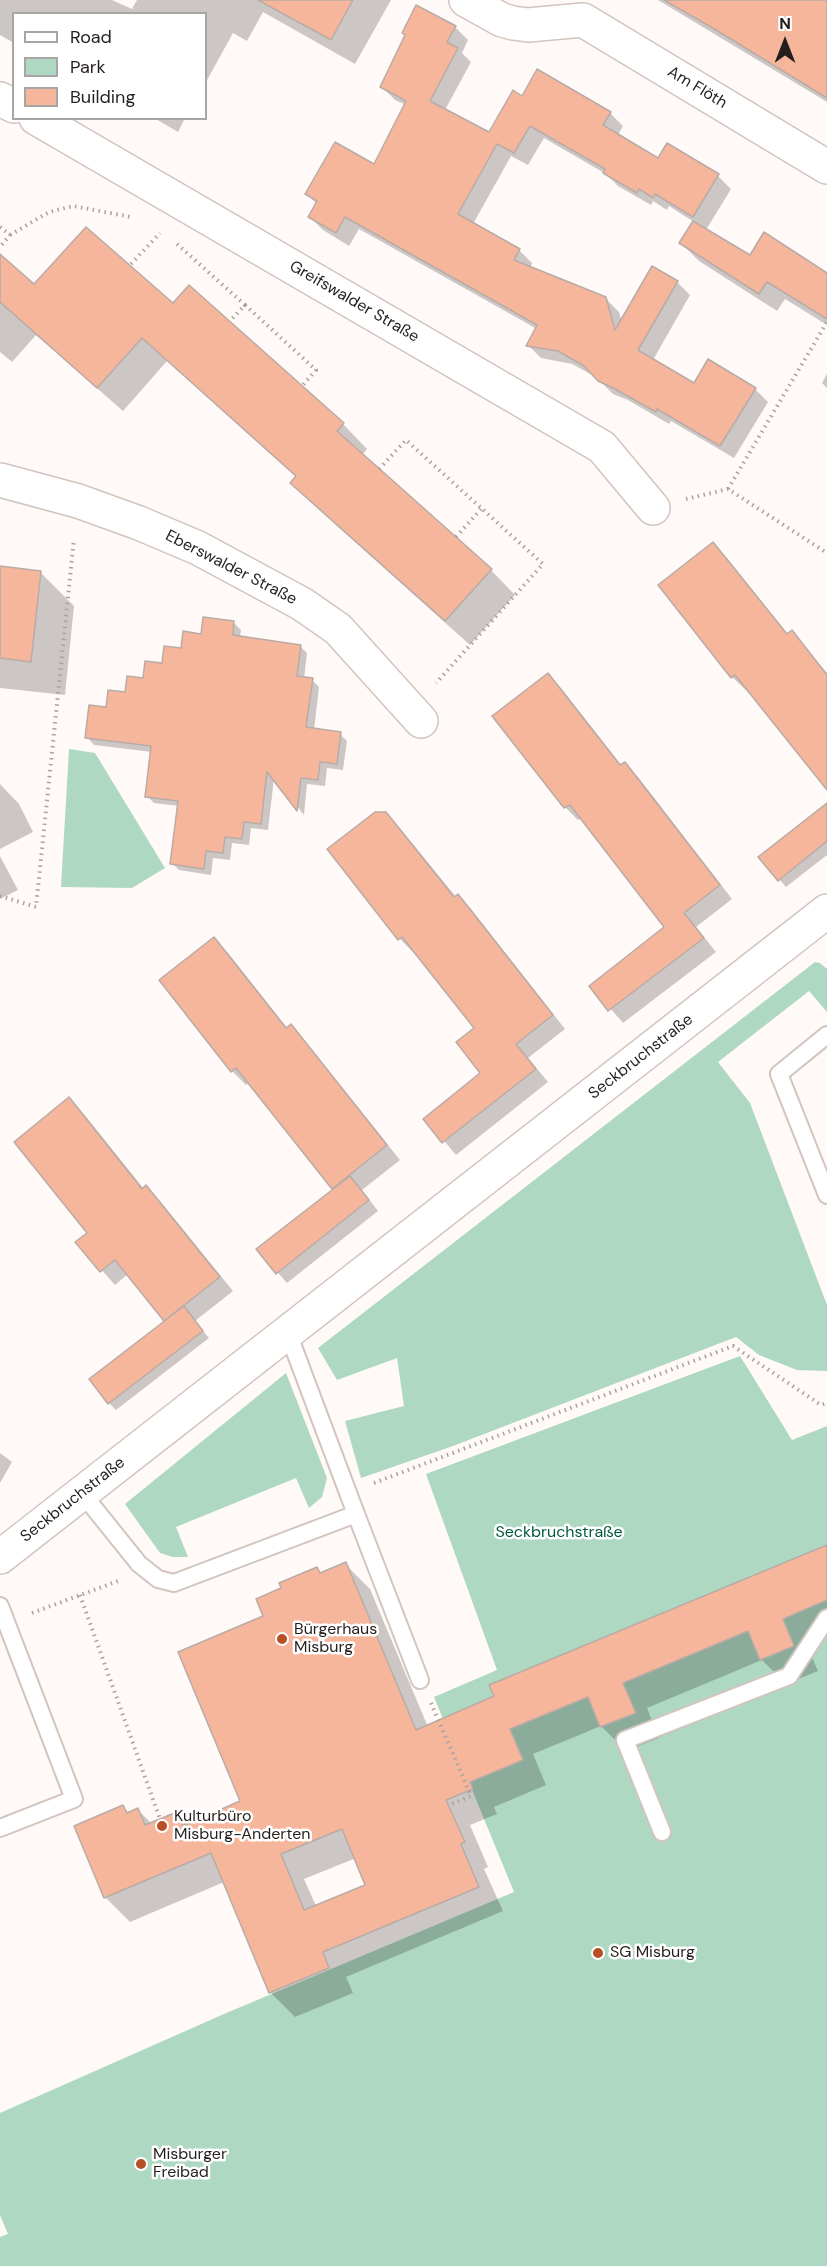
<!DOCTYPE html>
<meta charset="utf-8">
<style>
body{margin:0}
#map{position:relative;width:827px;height:2266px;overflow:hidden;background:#fff9f7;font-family:"DM Sans",sans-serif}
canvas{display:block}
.legend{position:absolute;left:12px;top:12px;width:195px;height:108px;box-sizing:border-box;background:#fff;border:2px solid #a7a5a5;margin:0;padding:8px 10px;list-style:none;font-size:18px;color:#241f1d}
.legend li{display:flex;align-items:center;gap:12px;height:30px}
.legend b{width:30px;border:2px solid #a7a5a5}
.north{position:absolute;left:755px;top:12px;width:60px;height:60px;-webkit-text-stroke:4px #fff;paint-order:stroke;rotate:0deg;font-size:16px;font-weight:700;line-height:24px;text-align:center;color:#241f1d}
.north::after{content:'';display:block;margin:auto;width:21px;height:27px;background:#241f1d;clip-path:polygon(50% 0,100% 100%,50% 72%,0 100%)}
</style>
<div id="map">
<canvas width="827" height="2266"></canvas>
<ul class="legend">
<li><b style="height:8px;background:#fff"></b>Road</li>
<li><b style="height:16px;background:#aed8c2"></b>Park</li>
<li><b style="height:16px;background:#f5b69c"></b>Building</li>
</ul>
<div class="north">N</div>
</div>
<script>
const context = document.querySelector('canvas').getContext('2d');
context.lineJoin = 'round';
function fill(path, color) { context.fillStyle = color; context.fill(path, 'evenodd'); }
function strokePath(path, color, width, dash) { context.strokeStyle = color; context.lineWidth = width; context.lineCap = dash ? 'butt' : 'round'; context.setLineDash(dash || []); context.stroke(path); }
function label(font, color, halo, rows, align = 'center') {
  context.font = font + ' "DM Sans",sans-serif'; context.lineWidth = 5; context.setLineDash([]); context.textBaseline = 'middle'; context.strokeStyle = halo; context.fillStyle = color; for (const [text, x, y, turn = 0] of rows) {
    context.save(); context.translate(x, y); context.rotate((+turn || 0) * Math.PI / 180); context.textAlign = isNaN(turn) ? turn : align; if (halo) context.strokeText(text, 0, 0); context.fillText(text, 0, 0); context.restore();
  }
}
fill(new Path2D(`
 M69 749 95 753 165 868 132 888 61 887Z
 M815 962 820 963 827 969V1012L809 991 718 1062 750 1103 827 1305V1371L797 1370 759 1355 736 1337 453 1446 361 1478 345 1421 404 1406 397 1358 337 1380 318 1348Z
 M740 1356 792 1440 827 1426V2266H0V2237L8 2234 0 2215V2113L224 2014 514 1892 434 1697 497 1670 426 1474Z
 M286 1373 327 1478 322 1497 309 1508 296 1478 176 1527 188 1557H173L160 1553 125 1504Z`), '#aed8c2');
fill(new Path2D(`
 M0 0H112L132 9 137 0H391L355 64 263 12 247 41 233 33 206 82V14H14V43L0 35Z
 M658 0H827V102Z
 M455 27 468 40 462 53 471 62 445 110 490 134 522 98 610 113 623 126 618 135 658 160 718 176 731 189 706 230 751 257 827 274V325L785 299 777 311 699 261 681 243 694 222 669 206 667 210 653 201 651 205 618 186 606 174 544 138 528 165 511 156 473 224 519 250 532 263 530 268 605 298 619 312 622 322 677 282 690 295 653 360 694 385 755 389 768 402 734 458 671 421 669 424 628 400 613 394 596 377 572 364 541 358 528 345 537 329 359 229 349 246 323 230 310 217 317 204 307 194 375 166 406 105 395 100 381 86Z
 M154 118H185L178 132Z
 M0 256 34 286 173 306 343 424 367 449 362 455 491 570 515 595 470 645 317 508 292 483 297 478 167 361 123 411 36 335 12 362 0 352Z
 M827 374V388L822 383Z
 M713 544 727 558 788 635 792 632 827 673V787L749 689 746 690 732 677Z
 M0 568 40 572 74 606 65 695 0 688Z
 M234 623 241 630 240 637 300 646 307 653 304 679 312 680 319 687 314 730 340 734 347 741 343 770 327 768 325 786 307 784 304 815 274 778 268 830 251 828 249 845 232 843 230 860 213 858 211 875 179 870 172 863 179 806 154 803 147 796 152 752 94 745 87 737 108 709 182 650 202 636Z
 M548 675 561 688 622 766 624 764 638 777 732 899 696 927 716 952 623 1023 591 986 666 927 582 818 578 820 565 807 495 716Z
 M0 784 19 804 33 832 0 849Z
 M827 805V855L786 887 760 857Z
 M386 813 399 827 456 897 457 896 471 909 565 1029 528 1058 548 1082 456 1155 426 1119 483 1073 476 1029 415 951 413 952 400 939Z
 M0 856 18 890 0 899Z
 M214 939 228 953 288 1029 290 1026 304 1040 400 1160 362 1190 378 1211 287 1283 258 1250 334 1190 249 1082 246 1085 232 1071Z
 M69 1099 83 1113 144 1189 146 1187 160 1201 233 1291 195 1321 209 1338 116 1410 109 1403 166 1321 128 1274 115 1285 77 1242 89 1233Z
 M0 1453 12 1462 0 1483Z
 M345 1564 370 1589 428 1727 827 1569V1635L806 1644 818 1671 786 1684 762 1660 647 1708 659 1738 626 1751 601 1726 533 1754 546 1785 494 1807 497 1814 470 1825 488 1867 484 1869 503 1911 346 1977 353 1993 295 2017 270 1992 224 1882 130 1922 105 1897 123 1807 130 1814 138 1810 152 1824 177 1814 188 1825 242 1802 265 1617 283 1589 317 1568 322 1574ZM356 1858 367 1885 316 1906 304 1879Z`), '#0003');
const building = new Path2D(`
 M258 0H353L331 40Z
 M664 0H827V98L711 27Z
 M416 5 456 26 447 42 458 48 430 101 489 132 513 90 522 96 537 69 611 112 603 125 658 158 667 143 719 174 693 217 655 194 653 198 639 189 637 193 603 173 605 169 530 126 514 153 497 144 458 214 520 249 514 260 606 297 615 330 652 266 678 281 638 350 694 383 708 359 756 388 720 446 657 409 656 412 613 388 598 381 584 366 558 351 526 346 537 325 345 217 336 233 308 217 317 201 305 194 335 142 374 164 406 101 380 87 405 35 402 33Z
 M693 221 750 255 764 232 827 273V319L767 282 759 294 679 243Z
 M86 227 173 303 189 285 344 423 337 431 492 569 445 621 290 483 296 476 142 338 97 388 0 302V254L34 284Z
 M713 542 787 634 792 630 827 675V790L735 675 731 678 658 585Z
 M0 566 41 571 31 662 0 658Z
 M203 617 234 621 233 635 301 645 297 676 313 678 306 727 341 732 337 764 320 762 318 780 301 778 297 811 267 772 261 824 244 822 242 839 225 837 223 853 206 851 204 869 170 864 178 801 145 797 151 746 85 738 89 705 106 707 108 690 125 692 127 676 143 678 145 661 162 663 164 646 181 648 183 631 201 634Z
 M548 673 620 765 625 762 720 885 684 913 704 938 608 1011 589 986 664 927 570 805 564 808 492 716Z
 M827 803V841L778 881 758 857Z
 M375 812H386L454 897 458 894 553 1015 516 1044 536 1069 442 1143 423 1119 480 1073 456 1042 474 1028 402 937 398 940 327 849Z
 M214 937 286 1028 291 1024 387 1145 332 1189 236 1068 231 1072 159 980Z
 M69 1097 142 1189 146 1185 220 1277 164 1321 115 1260 100 1272 75 1242 87 1233 14 1142Z
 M350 1176 369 1200 276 1274 256 1249Z
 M184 1306 203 1331 108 1404 89 1379Z
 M827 1545V1600L783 1619 794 1646 760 1660 748 1631 623 1683 636 1713 600 1727 588 1697 510 1729 523 1760 470 1782 473 1789 446 1800 465 1842 461 1844 479 1887 323 1952 329 1968 269 1993 211 1853 104 1898 74 1826 123 1805 127 1813 138 1808 145 1825 177 1812 183 1826 240 1801 178 1652 263 1616 256 1599 281 1588 279 1583 317 1567 320 1573 346 1562 416 1730 494 1696 489 1685ZM342 1829 365 1885 304 1910 281 1854Z`);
fill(building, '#f5b69c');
strokePath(building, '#b9aba6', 1.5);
const lane = new Path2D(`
 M827 1035 779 1074 827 1195
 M82 1493 139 1564 158 1579 174 1583 356 1514 288 1333
 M356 1514 420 1680
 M0 1606 74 1799 0 1828
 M662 1832 625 1740 789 1676 827 1618`);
const street = new Path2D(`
 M466 0 502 20 513 23 528 25 583 20 827 167
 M0 99 14 106
 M36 118 602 447 653 508
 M0 480 78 501 139 523 198 548 302 604 338 629 421 721
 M0 1557 827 911`);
strokePath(lane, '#d2c4bf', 20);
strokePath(street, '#d2c4bf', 36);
strokePath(new Path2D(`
 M0 227 10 235 0 247
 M10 235 49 212 73 206 131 217
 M177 244 245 305 230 321
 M131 264 160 233
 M245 305 316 370 302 386
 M379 469 406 440 543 564 436 683
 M728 489 827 322
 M686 499 728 489 827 553
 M456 537 482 508
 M0 896 36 907 74 539
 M374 1483 733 1346 821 1405 827 1403
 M80 1595 160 1819
 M32 1613 118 1581
 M431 1703 471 1796 449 1805`), '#a8a3a1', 4, [1.5, 4.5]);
strokePath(lane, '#fff', 16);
strokePath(street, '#fff', 33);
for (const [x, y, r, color] of [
 [282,1639,6,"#b75125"],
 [162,1826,6,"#b75125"],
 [598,1953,6,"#b75125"],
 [141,2164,6,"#b75125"]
]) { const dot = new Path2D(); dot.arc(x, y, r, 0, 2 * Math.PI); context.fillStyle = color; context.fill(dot); strokePath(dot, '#fff', 2); }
label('16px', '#241f1d', '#fff', [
 ["Am Flöth",697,88,31],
 ["Greifswalder Straße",354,302,30],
 ["Eberswalder Straße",231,568,27],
 ["Seckbruchstraße",641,1057,-38],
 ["Seckbruchstraße",73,1500,-38]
]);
label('16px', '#01593b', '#fff', [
 ["Seckbruchstraße",559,1533]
]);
label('16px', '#241f1d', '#fff', [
 ["Bürgerhaus",294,1630],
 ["Misburg",294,1648],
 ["Kulturbüro",174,1817],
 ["Misburg-Anderten",174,1835],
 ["SG Misburg",610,1953],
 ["Misburger",153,2155],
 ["Freibad",153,2173]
], 'left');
</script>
